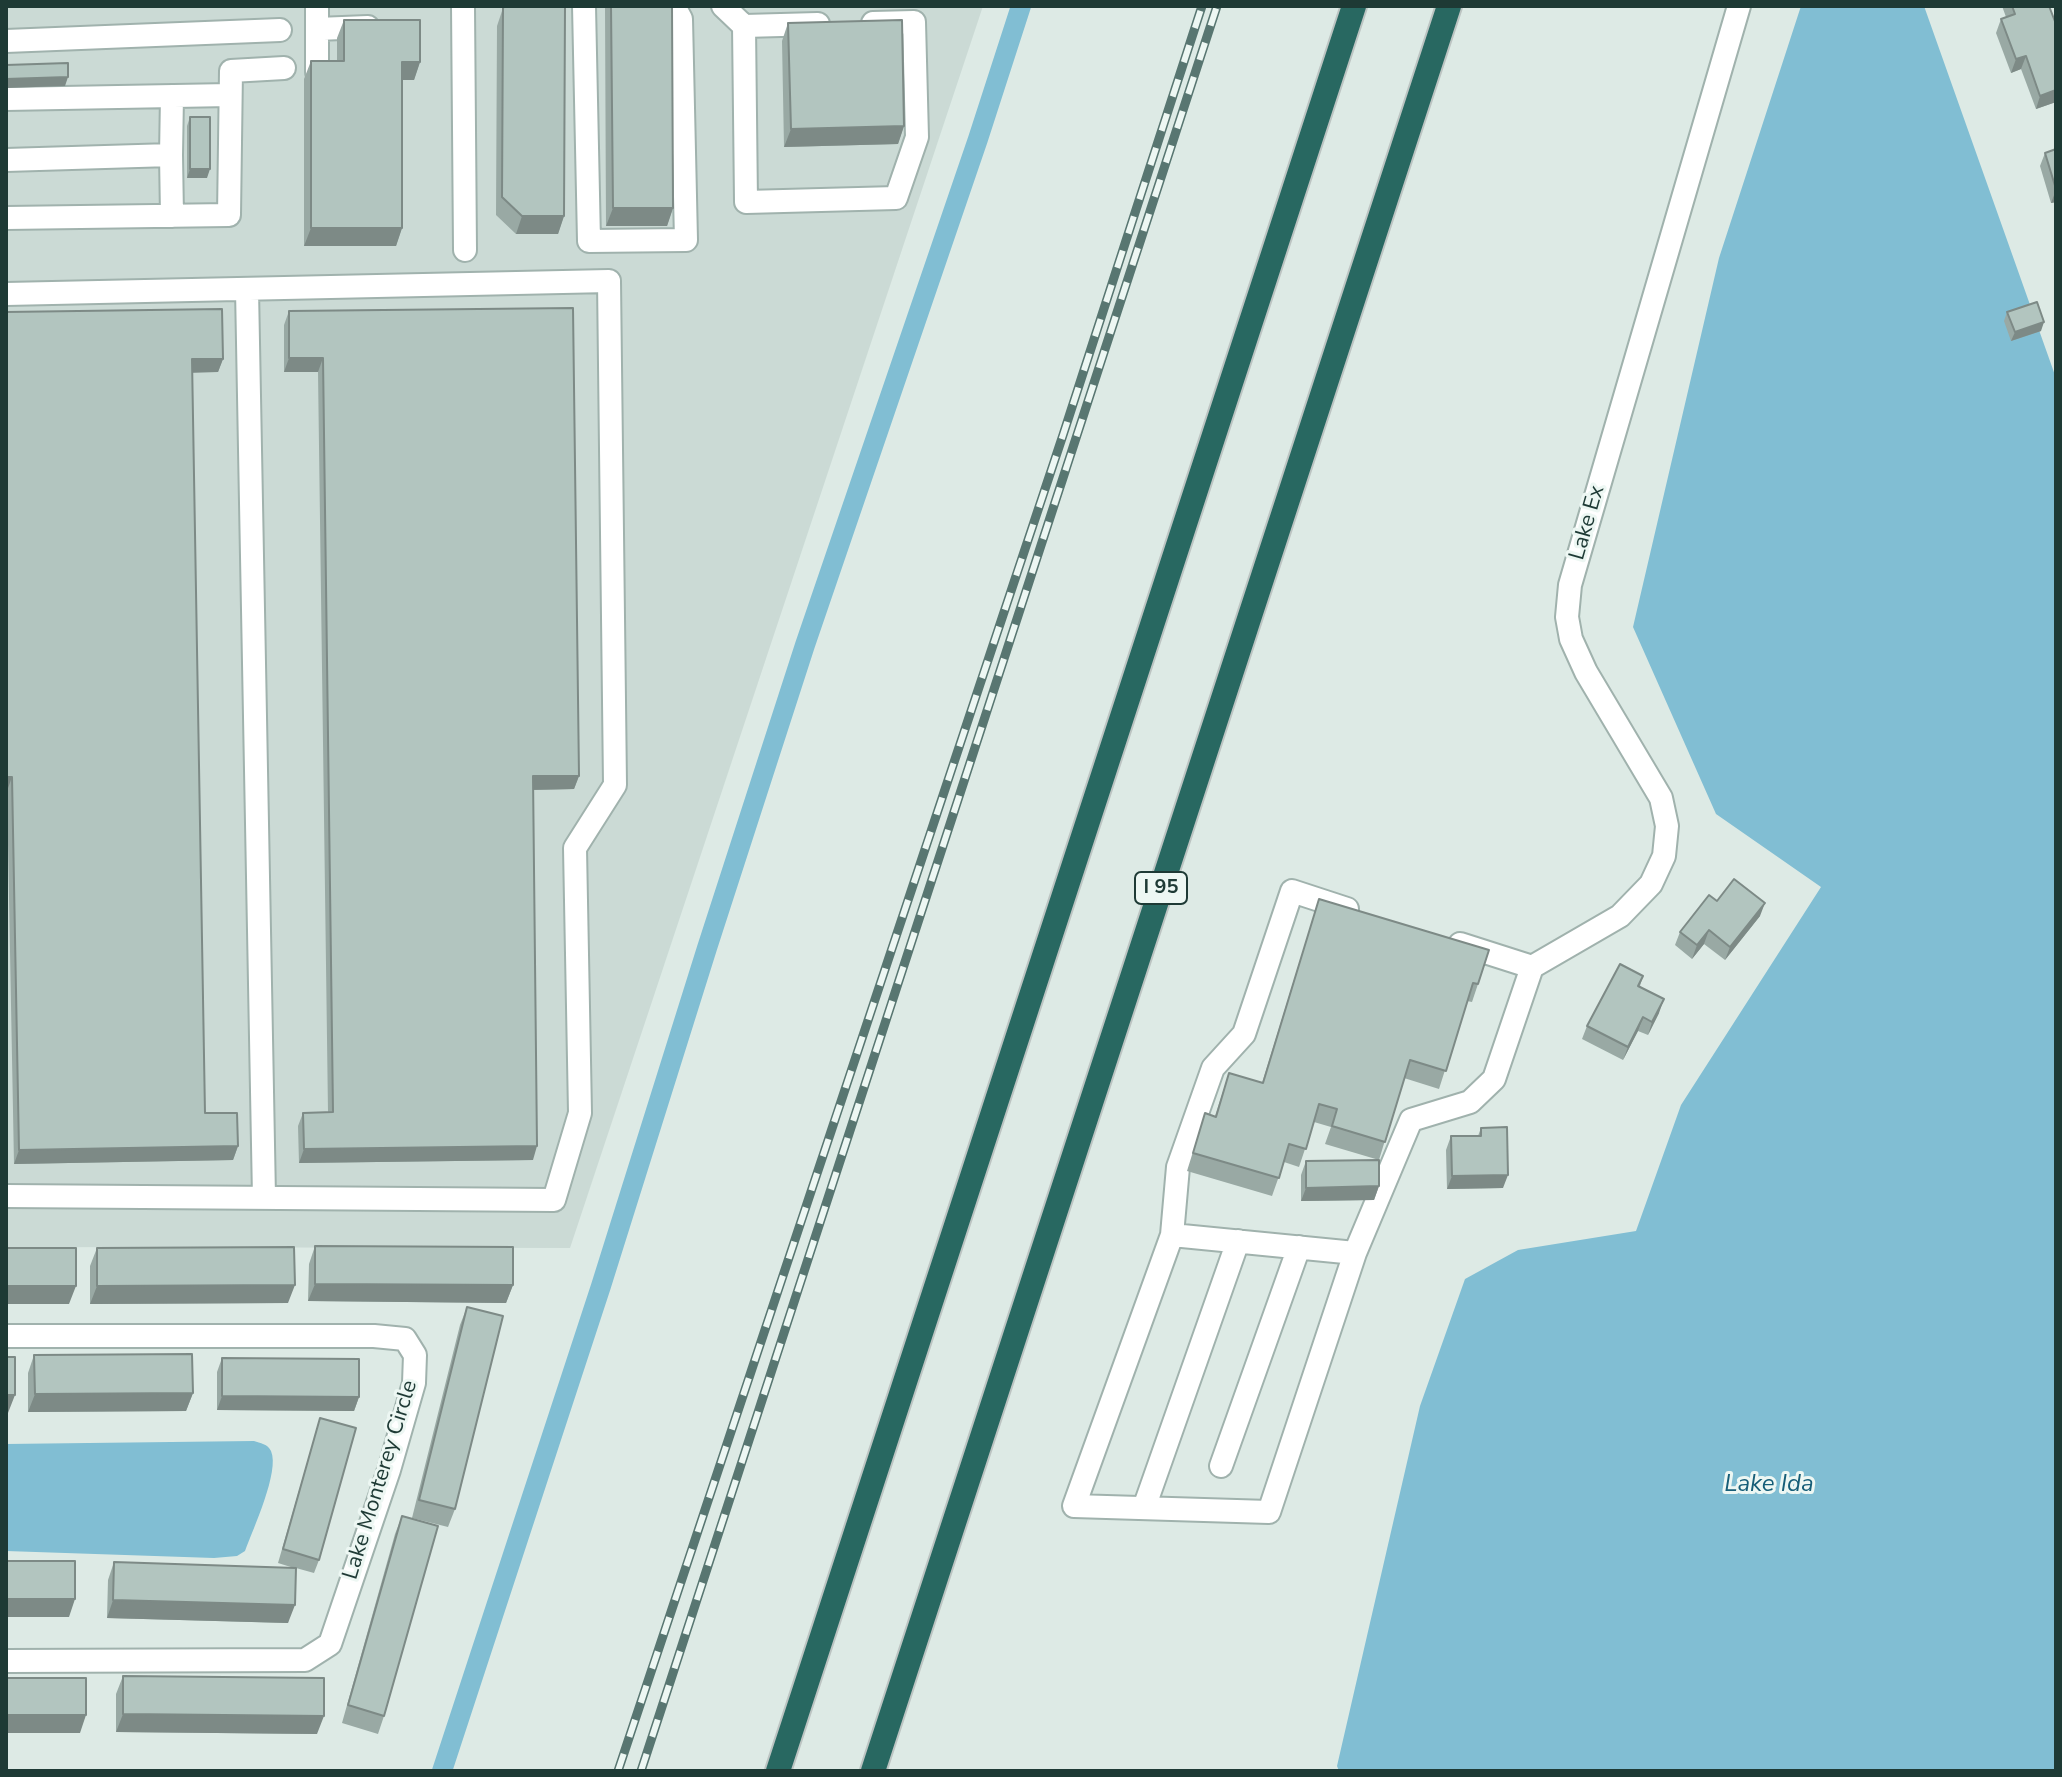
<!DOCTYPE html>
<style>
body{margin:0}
#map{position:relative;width:2062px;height:1777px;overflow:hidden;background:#ddeae5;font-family:"Nunito Sans",sans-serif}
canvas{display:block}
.frame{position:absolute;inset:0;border:8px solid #1e3a35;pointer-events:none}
</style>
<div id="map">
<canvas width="2062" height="1777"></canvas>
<div class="frame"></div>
</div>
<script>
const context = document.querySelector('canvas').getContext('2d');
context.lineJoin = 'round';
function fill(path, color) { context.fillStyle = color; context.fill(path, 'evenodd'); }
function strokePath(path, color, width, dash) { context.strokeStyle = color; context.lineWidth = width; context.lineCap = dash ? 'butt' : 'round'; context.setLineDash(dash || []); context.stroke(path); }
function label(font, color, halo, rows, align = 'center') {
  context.font = font + ' "Nunito Sans",sans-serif'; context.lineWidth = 6; context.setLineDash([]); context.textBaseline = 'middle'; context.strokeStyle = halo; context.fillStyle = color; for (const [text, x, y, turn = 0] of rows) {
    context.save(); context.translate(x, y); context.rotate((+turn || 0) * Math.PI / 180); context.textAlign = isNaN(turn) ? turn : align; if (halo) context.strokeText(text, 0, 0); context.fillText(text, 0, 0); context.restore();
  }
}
fill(new Path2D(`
 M6 6H983L570 1248 6 1247Z`), '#cbdad5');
fill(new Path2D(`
 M1801 6H1924L2056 378V1771H1339L1337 1766 1420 1406 1465 1279 1518 1250 1636 1231 1681 1105 1821 887 1716 814 1633 627 1719 258Z
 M254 1441C260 1443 268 1444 271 1451 280 1471 253 1529 245 1551L237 1556 214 1558 6 1551V1444Z`), '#81bed3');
strokePath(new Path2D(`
 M442 1771 601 1286 707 948 805 645 978 139 1021 6`), '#81bed3', 20);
const minor = new Path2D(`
 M463 6 465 250
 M584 6 589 241 686 240 681 19 674 6
 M723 6 744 26 818 24
 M744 26 746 202 896 198 917 137 914 22 873 23
 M317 29 368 27
 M6 41 280 30
 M317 72V6
 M6 99 230 95
 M171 155 172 216
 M6 160 171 155 172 96
 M6 218 229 215 231 71 284 68
 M247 289 264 1197
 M6 294 609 281 615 785 575 848 580 1113 554 1200 6 1196
 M1460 944 1532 967
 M1532 967 1620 916 1651 884 1664 856 1667 826 1661 798 1586 672 1571 639 1567 617 1570 585 1739 6
 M1172 1235 1178 1167 1213 1068 1244 1034 1292 891 1347 909
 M1355 1253 1269 1512 1074 1506 1172 1235 1355 1253 1411 1120 1470 1102 1494 1079 1532 967
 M6 1336H374L405 1339 415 1355 414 1383 389 1470 330 1644 305 1660 6 1661
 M1221 1466 1299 1247
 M1144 1508 1238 1241`);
const highway = new Path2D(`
 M778 1771 1354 6
 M873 1771 1449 6`);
strokePath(minor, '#a0b2ad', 26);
strokePath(highway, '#bcc4c2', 28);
strokePath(minor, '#fff', 22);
strokePath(highway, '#286861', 24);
const rail = new Path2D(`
 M618 1771 1063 435 1202 6
 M641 1771 1217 6`);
strokePath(rail, '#587671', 9);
strokePath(rail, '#edf7f3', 6, [18]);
fill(new Path2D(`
 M605 6H672L673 208 667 226H606Z
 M2002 6H2049L2056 102 2036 109 2021 69 2011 73 1996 33 2001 19 2006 17Z
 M503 8 564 216 558 234H516L496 215 497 26Z
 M344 20 420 62 414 80H402V228L396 246H304V79L311 61H337V38Z
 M788 23 904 126 898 144 784 147 782 41Z
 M190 117 207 178H187V126Z
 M2056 149V202L2051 203 2040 166 2045 153Z
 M573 308 579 776 574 789 533 790V1160L299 1163 298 1126 303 1113 328 1112 318 372H284V325L289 311Z
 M6 312 223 359 218 372H192L205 1113 238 1146 233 1160 14 1164 7 791Z
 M2007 312 2041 331 2011 341 2004 321Z
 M1319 899 1478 984 1472 1002 1467 1001 1439 1089 1404 1078 1379 1160 1325 1144 1331 1127 1314 1122 1299 1167 1284 1162 1272 1196 1187 1171 1205 1113 1215 1116 1229 1073 1262 1083Z
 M1717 901 1760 916 1725 960 1704 944 1692 959 1675 945 1680 932Z
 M1643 976 1640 986 1659 1013 1648 1035 1638 1031 1623 1060 1582 1039 1587 1026Z
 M1481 1128 1503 1188 1447 1189 1446 1150 1451 1136H1478Z
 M1306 1161 1379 1186 1374 1200 1301 1201V1175Z
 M315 1246 513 1285 506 1303 308 1301 309 1264Z
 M97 1248 288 1303 90 1304V1266Z
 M467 1307 455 1509 448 1527 412 1518 460 1325Z
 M34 1355 193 1393 186 1411 28 1412V1373Z
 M222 1358 359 1397 354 1411 217 1410V1372Z
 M320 1418 319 1560 314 1573 296 1568 288 1623 107 1618 108 1580 114 1562 294 1568 278 1563Z
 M402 1516 384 1716 378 1734 342 1723 395 1534Z
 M123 1676 317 1734 116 1732V1694Z`), '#99a9a4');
fill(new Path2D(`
 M2026 56 2021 69 2011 73 2016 59Z
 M402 62H420L414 80H395Z
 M68 77 65 86 6 88V79Z
 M2056 90V102L2036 109 2040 96Z
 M904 126 898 144 784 147 791 129Z
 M190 169H210L207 178H187Z
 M2056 190V202L2051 203Z
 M613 208H673L667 226H606Z
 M522 216H564L558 234H516Z
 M311 228H402L396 246H304Z
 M2044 322 2041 331 2011 341 2015 332Z
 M289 358H323L318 372H284Z
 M192 359H223L218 372 187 373Z
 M533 776H579L574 789 528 790Z
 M6 777H12L7 791H6Z
 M1765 903 1760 916 1725 960 1730 947Z
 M1709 930 1704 944 1692 959 1697 945Z
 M1664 999 1659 1013 1648 1035 1652 1022Z
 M1643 1017 1638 1031 1623 1060 1628 1047Z
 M238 1146 233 1160 14 1164 19 1150Z
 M537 1146 533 1160 299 1163 304 1149Z
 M1508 1175 1503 1188 1447 1189 1452 1176Z
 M1379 1186 1374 1200 1301 1201 1306 1188Z
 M315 1284 513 1285 506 1303 308 1301Z
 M295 1285 288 1303 90 1304 97 1286Z
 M6 1286H76L69 1304H6Z
 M193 1393 186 1411 28 1412 35 1394Z
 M6 1395H15L8 1413H6Z
 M222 1396 359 1397 354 1411 217 1410Z
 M6 1599H75L69 1617H6Z
 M113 1600 295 1605 288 1623 107 1618Z
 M123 1714 324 1716 317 1734 116 1732Z
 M6 1715H86L80 1733H6Z`), '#7d8a86');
const building = new Path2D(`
 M505 6H565L564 216H522L502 197 503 8Z
 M611 6H672L673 208H613Z
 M2012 6H2049L2056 24V90L2040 96 2026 56 2016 59 2001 19 2015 14Z
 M344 20H420V62H402V228H311V61H344Z
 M902 20 904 126 791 129 788 23Z
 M68 63V77L6 79V65Z
 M190 117H210V169H190Z
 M2056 149V189L2045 153Z
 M2037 302 2044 322 2015 332 2007 312Z
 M573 308 579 776H533L537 1146 304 1149 303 1113 333 1112 323 358H289V311Z
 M222 309 223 359H192L205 1113H237L238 1146 19 1150 12 777H6V312Z
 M1734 879 1765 903 1730 947 1709 930 1697 945 1680 932 1709 895 1717 901Z
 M1319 899 1489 950 1478 984 1473 983 1446 1071 1410 1060 1385 1142 1332 1126 1337 1109 1319 1104 1306 1149 1289 1144 1279 1178 1193 1153 1205 1113 1216 1117 1229 1073 1263 1083Z
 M1620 964 1643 976 1638 986 1664 999 1652 1022 1643 1017 1628 1047 1587 1026Z
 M1507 1127 1508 1175 1452 1176 1451 1136H1481V1128Z
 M1379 1160V1186L1306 1188V1161Z
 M315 1246 513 1247V1285L315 1284Z
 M294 1247 295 1285 97 1286V1248Z
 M6 1248H76V1286H6Z
 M467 1307 503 1316 455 1509 419 1500Z
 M192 1354 193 1393 35 1394 34 1355Z
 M6 1357H15V1395H6Z
 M222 1358 359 1359V1397L222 1396Z
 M320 1418 356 1428 319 1560 283 1549Z
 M402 1516 438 1526 384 1716 348 1705Z
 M6 1561H75V1599H6Z
 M114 1562 296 1568 295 1605 113 1600Z
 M123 1676 324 1678V1716L123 1714Z
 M6 1678H86V1715H6Z`);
fill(building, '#b2c5bf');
strokePath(building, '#7d8a86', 2);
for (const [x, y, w] of [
 [1161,888,52]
]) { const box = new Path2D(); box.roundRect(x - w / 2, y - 16, w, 32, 6); context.fillStyle = '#edf7f3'; context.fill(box); strokePath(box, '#1e3a35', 2); }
label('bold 20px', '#1e3a35', null, [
 ["I 95",1161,888]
]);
label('22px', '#1e3a35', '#edf7f3', [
 ["Lake Ex",1588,523,-74],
 ["Lake Monterey Circle",381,1480,-73]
]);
label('italic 24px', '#165e78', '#edf7f3', [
 ["Lake Ida",1769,1485]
]);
</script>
